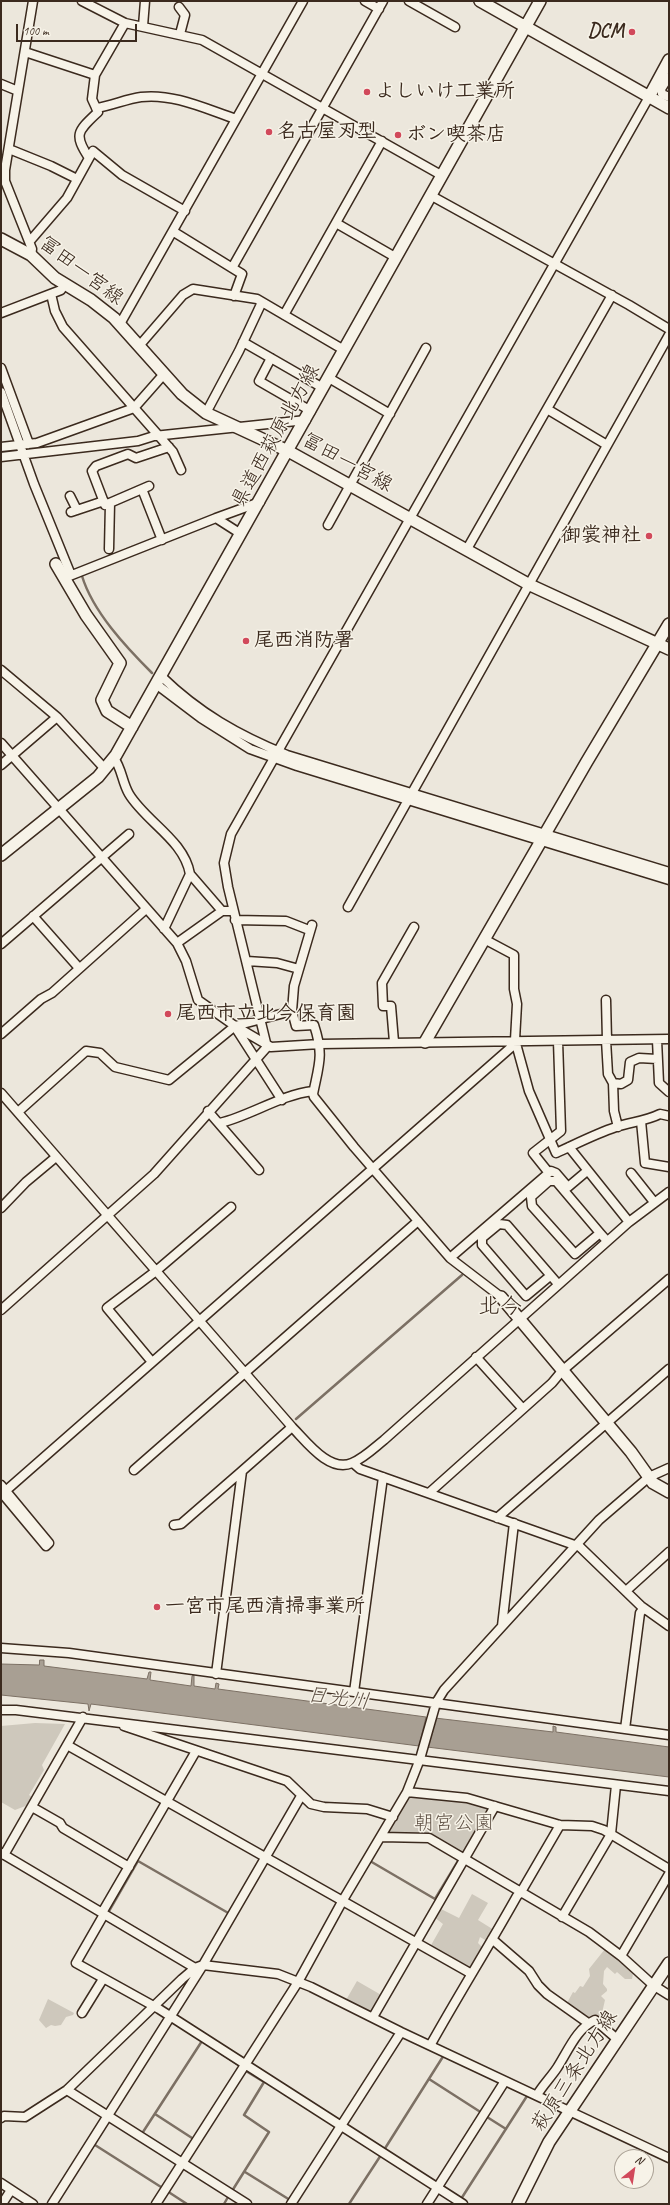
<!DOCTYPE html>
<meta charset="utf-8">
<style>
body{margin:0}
#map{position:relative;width:670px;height:2205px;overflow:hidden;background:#ece7dc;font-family:Caveat,sans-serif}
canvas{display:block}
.frame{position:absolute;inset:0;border:2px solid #3b2a1e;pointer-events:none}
.north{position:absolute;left:614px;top:2149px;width:40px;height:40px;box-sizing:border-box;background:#f7f3e8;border:1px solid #aca397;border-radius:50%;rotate:30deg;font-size:11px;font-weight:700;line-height:16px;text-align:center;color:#3b2a1e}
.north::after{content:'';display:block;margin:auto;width:14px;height:18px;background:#d1495b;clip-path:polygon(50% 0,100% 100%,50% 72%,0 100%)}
.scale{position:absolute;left:16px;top:24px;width:121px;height:18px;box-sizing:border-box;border:2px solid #3b2a1e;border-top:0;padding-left:5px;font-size:12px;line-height:14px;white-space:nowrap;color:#3b2a1e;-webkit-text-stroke:3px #f7f3e8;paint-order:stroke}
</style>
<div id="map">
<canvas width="670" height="2205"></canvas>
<div class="frame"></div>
<div class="north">N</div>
<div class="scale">100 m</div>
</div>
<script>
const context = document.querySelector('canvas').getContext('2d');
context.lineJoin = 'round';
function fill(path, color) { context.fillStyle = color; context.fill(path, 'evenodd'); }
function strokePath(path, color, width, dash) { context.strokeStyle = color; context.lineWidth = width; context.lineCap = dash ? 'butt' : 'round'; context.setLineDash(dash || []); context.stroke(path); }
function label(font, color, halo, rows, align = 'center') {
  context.font = font + ' Caveat,"Klee One",sans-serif'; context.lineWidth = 3; context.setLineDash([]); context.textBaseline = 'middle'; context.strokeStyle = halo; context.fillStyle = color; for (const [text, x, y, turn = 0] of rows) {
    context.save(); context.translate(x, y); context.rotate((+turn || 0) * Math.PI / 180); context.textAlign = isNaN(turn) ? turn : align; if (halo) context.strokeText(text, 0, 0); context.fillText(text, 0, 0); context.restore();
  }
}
fill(new Path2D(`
 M35 1723 65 1724 42 1765 44 1770 29 1795 32 1797 28 1805 15 1810 1 1802V1726Z
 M408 1795 467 1800 488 1808 490 1811 463 1858 428 1836 384 1835Z
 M472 1894 488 1903 478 1920 494 1930 487 1941 480 1937 478 1943 483 1948 470 1968H467L430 1947 443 1924 434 1917 439 1908 459 1918Z
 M605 1949C618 1954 623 1966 633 1974L632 1979H625L617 1972 615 1974 607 1967 604 1971 603 1984 607 1989V1991L601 1996 605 2000 602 2013 603 2019 588 2021 567 2003 573 1992 575 1993 580 1986 583 1987 590 1976 589 1969Z
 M357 1981 383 1996 374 2010 371 2012 346 2000Z
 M48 1999 74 2013 73 2015 66 2017 61 2025 55 2026 51 2025 46 2028 39 2020Z`), '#cec8bc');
const water = new Path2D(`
 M40 1660H44V1666L147 1679 149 1672H151L150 1680 191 1686 192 1676 194 1675V1686L215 1689 216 1683 219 1684 218 1689 426 1717 419 1746 91 1704 89 1711 88 1704 1 1695V1664L39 1665Z
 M435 1718 553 1732V1726L556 1727V1732L669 1747V1777L427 1747Z`);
fill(water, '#a89f93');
strokePath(water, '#7c7064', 1);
strokePath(new Path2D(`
 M82 576C93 612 126 647 152 673
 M242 740 263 749
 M296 1419 462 1275
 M370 1861 435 1899 458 1861
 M108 1913 138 1861 230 1914
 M213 2048 240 2066
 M429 2079 482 2113
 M155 2114 192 2138
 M487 2117 506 2129
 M143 2132 202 2041
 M95 2145 161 2187
 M384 2150 444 2055
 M245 2172 290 2200
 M167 2191 187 2204
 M232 2191 269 2132 244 2115 264 2082 246 2071
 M461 2199 527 2096
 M224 2204 228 2197
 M349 2204 381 2155`), '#7c7064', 2.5);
const street = new Path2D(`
 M82 1 125 23 202 40 441 175
 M365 1 379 9
 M409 1 455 27
 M179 7 185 15 180 34
 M143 26 145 1
 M25 52 95 75
 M668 78 661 89 662 94 669 97
 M1 84 18 91
 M96 108C111 106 126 99 141 97 173 93 206 109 236 119
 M9 149 51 166 77 179
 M89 158C73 134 78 131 98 112L92 99 95 75 125 23
 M430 195 629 305 669 329
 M336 223 395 257
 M174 232 242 274 234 296
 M30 241 67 198 93 151 122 175 185 211
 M31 255 32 249 5 181V170L33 1
 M232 268 383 1
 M51 294 55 311 63 327 173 452 181 470
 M1 313 61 290 64 285
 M284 315 382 141
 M120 324 303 1
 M243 342 323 388
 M139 346 183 295 193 289 257 299 344 350
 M271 358 259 381 311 411
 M1 368 29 444
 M329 378 390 414
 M1 392 34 484 71 575
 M547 409 607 445
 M206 413 239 351 262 302
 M1 447 37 443 134 408 164 374
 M1 457 138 441 154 436 306 420
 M149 486 105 505 92 471 96 466 128 454 136 458 169 447
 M142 489 162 540
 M70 496 77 510
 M71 512 104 501
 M216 518 260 502
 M328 525 426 348
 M109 549 110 503
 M467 549 612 295
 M67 577 216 518 241 534
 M1 670 57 717 105 769
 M161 676C199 713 238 735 287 755L669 872
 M156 684 201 718 250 749 297 766 669 880
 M1 743 177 943 186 961 198 1000 235 1026 271 1047 320 1044 669 1039
 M114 758C122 769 122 782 129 794 146 822 184 840 190 874L164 929
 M1 765 57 717
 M190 874 222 911
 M348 907 669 335
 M33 916 79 968
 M235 920 286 921 309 930
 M312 925 294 986 292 1011 296 1026 314 1025C324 1055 319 1064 313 1094L314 1097 354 1147 450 1258 501 1297
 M484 939 514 955V989L517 1004 515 1040 529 1091 556 1153C576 1144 595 1134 616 1127 631 1122 646 1121 660 1114L669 1116
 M177 943 222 911H233
 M1 944 129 834
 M247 961 277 963 299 969
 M606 1000 607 1040
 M237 1030 282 1100
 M1 1034 41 999 52 993 146 909
 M606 1040 608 1074 613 1083 614 1111 618 1127
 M657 1040 659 1083 669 1092
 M394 1042 391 1006H383L382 983 414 927
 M613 1083 621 1084 628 1080 630 1062 639 1058 657 1059
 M1 1093 292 1427C306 1441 329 1473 352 1463 364 1458 374 1448 384 1440L629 1222 669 1192
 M208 1111 259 1170
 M18 1112 86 1051 100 1053 115 1067 169 1080 235 1026 292 1011
 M641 1121 645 1163 669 1167
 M220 1123C252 1115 280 1095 313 1091
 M569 1147 629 1222
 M549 1173 533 1153 561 1131 558 1041
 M631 1173 654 1202
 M1 1208 26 1182 56 1157
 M600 1233 575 1254 532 1206 531 1197 549 1181H556L600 1233 607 1241
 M450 1258 551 1171 556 1173 568 1187 587 1171
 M550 1276 526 1296 482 1245V1238L499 1224 507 1225 558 1284
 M1 1310 154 1174 267 1047 228 887 224 863 231 834 649 97
 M476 1357 523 1409
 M152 1362 107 1308 156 1271 231 1207
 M353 1463 360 1469 580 1547 641 1606 669 1626
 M134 1470 418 1221
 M1 1485 49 1543 46 1546 1 1492
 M429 1493 552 1383 562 1371 669 1279
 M2 1494 516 1043
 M497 1518 669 1369
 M174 1525 181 1524 242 1471
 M626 1591 669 1552
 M502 1626 514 1523
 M1 1648 69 1653 669 1735
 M216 1674 242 1471 292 1427
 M354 1692 383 1477
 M1 1710H16L669 1791
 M124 1726 287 1781 311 1804 324 1807 367 1809 393 1817
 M625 1729 640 1613 644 1608
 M67 1745 470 1973
 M196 1751 103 1911V1916L76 1963 159 2009 463 2204
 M407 1792 467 1798 560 1825 592 1826 604 1830 669 1869
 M32 1807 60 1823 63 1828 129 1867
 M381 1837 429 1838 589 1932 621 1956 653 1985 669 1995
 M1 1853 195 1968
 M4 1855 83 1717
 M562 1917 611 1834 616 1785
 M492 1939 529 1971 538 1985 547 1994 588 2023
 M621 1956 669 1874
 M82 2013 103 1979
 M373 2017 495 1806
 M431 2044C459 1994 489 1946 517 1896L521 1892 560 1825
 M67 2090 247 2204
 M537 2095C543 2085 551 2077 557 2068 568 2051 577 2028 595 2020L617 2039
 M1 2118 4 2116 25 2117 67 2090 182 1979 195 1968 203 1965 278 1974 311 1987 401 2032 669 2158
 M1 2183 33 2204
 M2 2204 11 2190
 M52 2204 203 1965 301 1796
 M156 2204 298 1982 343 1900 407 1792 420 1759 436 1703 444 1690 599 1520 649 1477 669 1468
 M291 2204 401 2032
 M427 2204 505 2081`);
const secondary = new Path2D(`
 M480 1 669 108
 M649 97 669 60
 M1 239 31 255 55 278 91 300 114 318 182 394 206 413 288 451 530 585 669 649
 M56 564 86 615 120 663 102 700 107 711 132 727
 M1 855 98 777 116 755 540 1
 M425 1042 586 763 669 624
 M501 1297 631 1452 653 1483 669 1492
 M518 2204 549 2142 669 1963`);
strokePath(street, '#3b2a1e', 11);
strokePath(secondary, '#3b2a1e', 14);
strokePath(street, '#f7f3e8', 8);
strokePath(secondary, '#f7f3e8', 11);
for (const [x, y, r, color] of [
 [632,32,4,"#d1495b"],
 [367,92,4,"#d1495b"],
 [269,132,4,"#d1495b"],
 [398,135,4,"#d1495b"],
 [649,536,4,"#d1495b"],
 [246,641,4,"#d1495b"],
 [168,1014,4,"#d1495b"],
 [157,1607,4,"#d1495b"]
]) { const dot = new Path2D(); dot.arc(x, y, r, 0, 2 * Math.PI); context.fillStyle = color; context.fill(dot); strokePath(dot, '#f7f3e8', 1.5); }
label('bold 20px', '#3b2a1e', '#f7f3e8', [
 ["DCM",624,32,"right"],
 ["よしいけ工業所",375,92],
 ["名古屋刃型",277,132],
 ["ボン喫茶店",406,135],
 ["御裳神社",641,536,"right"],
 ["尾西消防署",254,641],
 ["尾西市立北今保育園",176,1014],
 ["一宮市尾西清掃事業所",165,1607]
], 'left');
label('20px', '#3b2a1e', '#f7f3e8', [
 ["冨田一宮線",81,271,37],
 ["県道西萩原北方線",276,436,-61],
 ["冨田一宮線",347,463,29],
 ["萩原三条北方線",575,2071,-57]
]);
label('20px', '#605246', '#f7f3e8', [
 ["朝宮公園",454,1824]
]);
label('italic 21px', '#615347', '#f7f3e8', [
 ["日光川",338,1699,7]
]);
label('22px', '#3b2a1e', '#f7f3e8', [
 ["北今",500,1307]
]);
</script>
